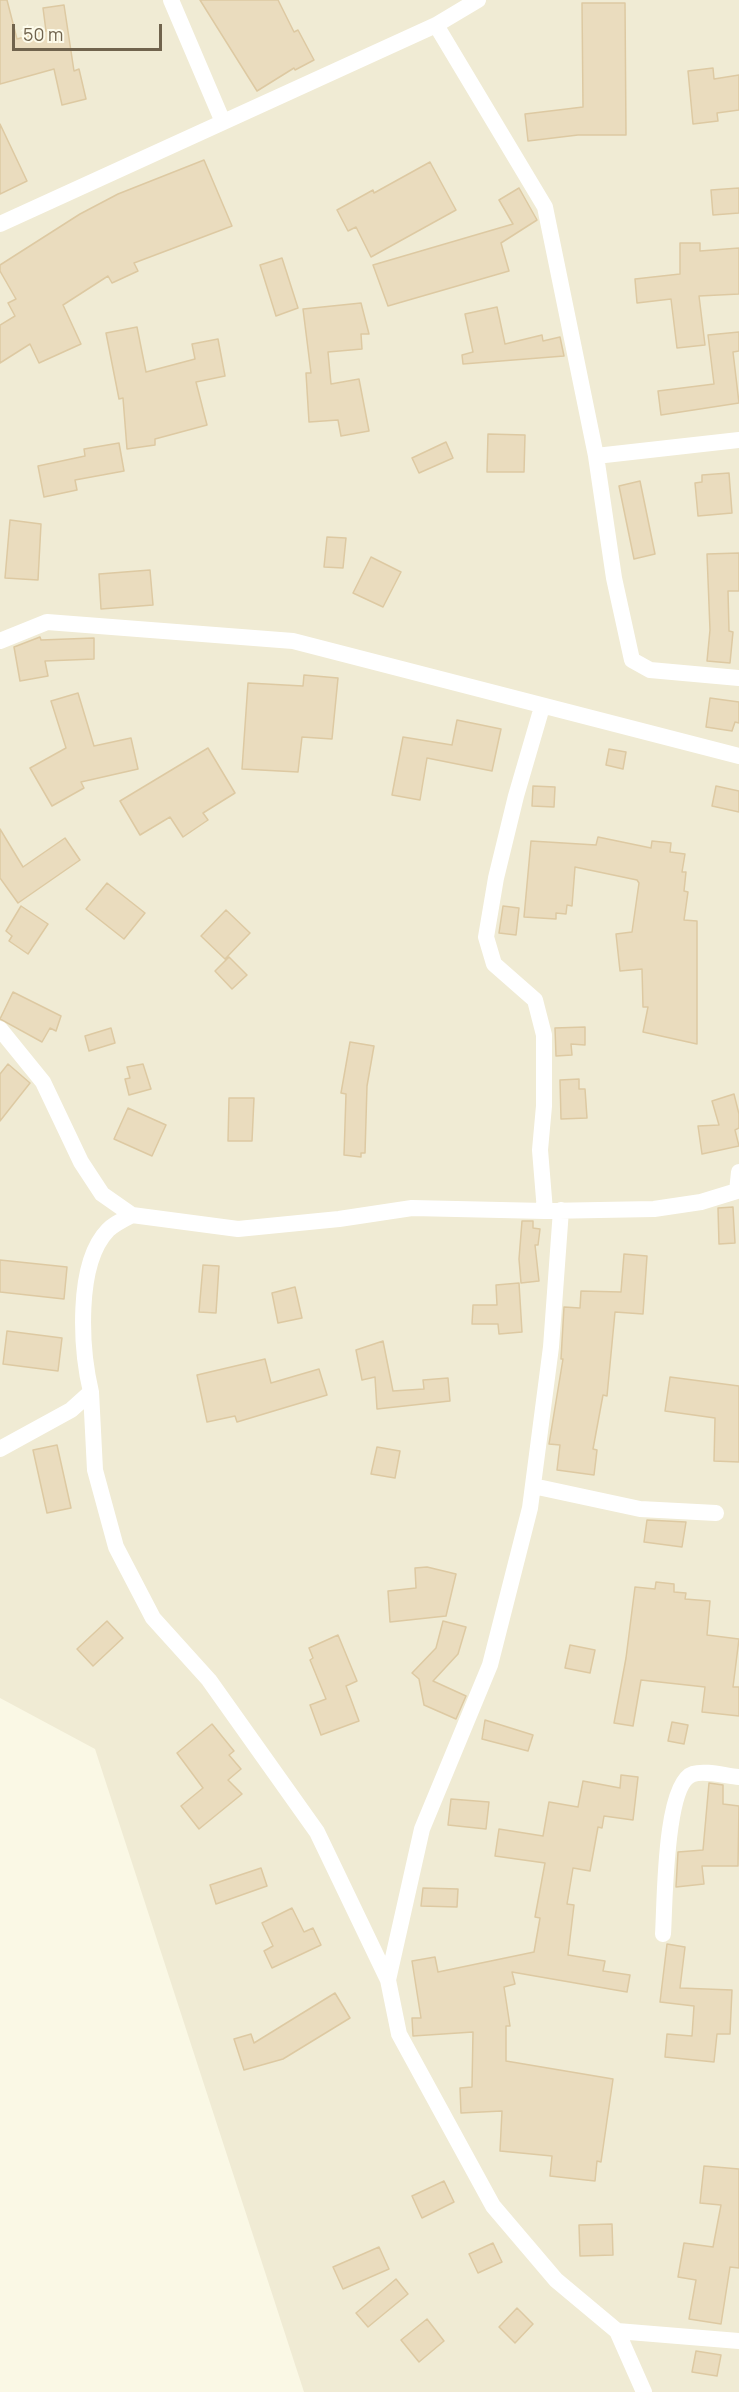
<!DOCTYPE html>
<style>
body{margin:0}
#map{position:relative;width:739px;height:2392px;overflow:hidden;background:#faf8e5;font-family:Manrope,sans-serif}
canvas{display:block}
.scale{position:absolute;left:12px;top:24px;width:150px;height:27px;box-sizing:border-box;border:3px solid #70634d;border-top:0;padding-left:8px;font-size:18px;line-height:21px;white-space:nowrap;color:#70634d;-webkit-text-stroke:4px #fdfbeb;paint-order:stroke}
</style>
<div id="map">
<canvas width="739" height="2392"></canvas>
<div class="scale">50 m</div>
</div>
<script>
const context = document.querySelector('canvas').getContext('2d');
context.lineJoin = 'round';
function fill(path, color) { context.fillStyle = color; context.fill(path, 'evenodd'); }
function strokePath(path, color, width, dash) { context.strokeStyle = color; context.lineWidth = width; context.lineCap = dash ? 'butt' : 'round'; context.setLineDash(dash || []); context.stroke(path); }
fill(new Path2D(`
 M0 0H739V2392H304L95 1749 0 1698Z`), '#f0ebd4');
const building = new Path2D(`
 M0 0H7L17 39 46 31 43 8 64 5 74 71 79 69 86 99 62 105 54 69 0 84Z
 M200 0H278L294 32 298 30 314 60 295 70 294 68 257 91Z
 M582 3H625L626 135H578L528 141 525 114 583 107Z
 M713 68 714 79 739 75V110L717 113 718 121 693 124 688 71Z
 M0 124 27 181 0 194Z
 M204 160 232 226 134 263 138 271 112 283 108 276 63 305 81 344 39 363 30 344 0 363V325L15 316 8 303 16 299 0 271V265L80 214 118 194Z
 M430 162 456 210 371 257 356 227 348 231 337 210 373 190 374 193Z
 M519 188 537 220 501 243 509 271 388 306 373 265 513 224 499 200Z
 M739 188V213L713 215 711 190Z
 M680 243H700V251L739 248V294L699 296 705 345 677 348 671 299 637 303 635 279 680 274Z
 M282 258 298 308 276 316 260 265Z
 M361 303 369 334H361L362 349 328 352 331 384 359 379 369 431 341 436 338 420 309 422 306 373H311L303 309Z
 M497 307 505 344 542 335 543 341 560 337 564 356 463 364 462 355 473 352 465 314Z
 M137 327 146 372 195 359 192 344 218 339 225 376 196 382 207 425 155 439V445L127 449 123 398 119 399 106 333Z
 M739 332V351L733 352 739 403 661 415 658 391 714 384 708 335Z
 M488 434 525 435 524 472H487Z
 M446 442 453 458 419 473 412 458Z
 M119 443 124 471 75 480 77 490 44 497 38 466 85 456 84 449Z
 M729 473 732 513 698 516 695 483 702 482V475Z
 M640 481 655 554 634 559 619 486Z
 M10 520 41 524 38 580 5 578Z
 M327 537 346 538 343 568 324 567Z
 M739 553V591H728L729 631 733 632 730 663 707 661 710 630 707 554Z
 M371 557 401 572 383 607 353 593Z
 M150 570 153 605 101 609 99 574Z
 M40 637 41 640 94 638V659L45 661 48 676 20 681 14 647Z
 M304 675 338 678 332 739 302 737 298 772 242 769 248 683 303 686Z
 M78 693 94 746 131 738 138 769 81 782 84 788 52 806 30 768 66 748 51 701Z
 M710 698 739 702V723L735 722 732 731 706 727Z
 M457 720 501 729 492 771 427 758 420 800 392 795 403 737 452 745Z
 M208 748 235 793 203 813 208 820 183 837 170 817 140 835 120 801Z
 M609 749 626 752 623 769 606 765Z
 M533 786 555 787 554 807 532 806Z
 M716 786 739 791V812L712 806Z
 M0 829 23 867 65 838 80 860 18 903 0 878Z
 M598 837 651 848 652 841 671 843 670 852 685 854 682 872H686L684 891 688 892 684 920 697 921V1044L643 1032 648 1007H643L642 969 620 971 616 934 632 932 639 883 637 880 575 867 572 906 567 905 566 914 556 913V919L524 917 531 841 596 845Z
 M107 883 145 913 124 939 86 909Z
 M21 906 48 924 28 954 9 941 12 936 6 931Z
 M503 906 519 908 516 935 499 933Z
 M226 910 250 933 225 959 201 936Z
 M229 957 247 975 232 989 215 971Z
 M13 992 61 1016 56 1031 50 1028 42 1042 0 1019Z
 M585 1027V1045L571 1044 572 1055 556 1056 555 1028Z
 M111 1028 115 1043 89 1051 85 1036Z
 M350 1042 374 1046 367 1086 365 1153H361V1157L344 1155 346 1094 341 1093Z
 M8 1064 30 1083 0 1121V1074Z
 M143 1064 151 1089 129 1095 125 1079 130 1078 127 1067Z
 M579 1079V1089H585L587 1118 561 1119 560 1080Z
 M734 1094 739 1114V1128L735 1130 739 1146 702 1154 698 1126 719 1125 712 1101Z
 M229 1098H254L252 1141H228Z
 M128 1108 166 1125 152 1156 114 1139Z
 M733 1207 735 1243 719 1244 718 1208Z
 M522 1221H533V1228L540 1229 538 1245H535L539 1281 521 1283 519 1259Z
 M624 1254 647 1256 643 1314 615 1312 607 1396 603 1395 593 1449 597 1450 594 1475 557 1470 560 1445 549 1444 563 1359H561L564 1307 580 1308 581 1291 621 1292Z
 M0 1260 67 1267 64 1299 0 1292Z
 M203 1265 219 1266 216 1313 199 1312Z
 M519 1283 522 1332 499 1334 498 1324H472L473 1305H497L496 1285Z
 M295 1287 302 1318 278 1323 272 1293Z
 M7 1331 62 1338 58 1371 3 1364Z
 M383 1341 393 1391 424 1389 423 1380 448 1378 450 1401 377 1409 375 1377 362 1380 356 1350Z
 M265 1359 271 1383 319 1369 327 1395 237 1422 235 1416 207 1422 197 1375Z
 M670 1377 739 1386V1462L714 1461 715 1418 665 1411Z
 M57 1445 71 1508 47 1513 33 1450Z
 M377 1447 400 1451 395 1478 371 1474Z
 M647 1520 686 1522 682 1547 644 1542Z
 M427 1567 456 1574 446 1616 390 1622 388 1591 416 1588 415 1568Z
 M656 1582 674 1584V1592L686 1593 685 1599 710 1601 707 1635 739 1639 733 1687H739V1716L702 1712 705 1687 641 1680 633 1726 614 1723 626 1658 635 1587 655 1589Z
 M107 1621 123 1638 93 1666 77 1649Z
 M443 1621 466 1627 458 1654 433 1681 466 1696 456 1719 424 1705 419 1679 412 1673 436 1648Z
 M338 1635 357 1681 346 1686 359 1721 321 1735 310 1705 326 1699 310 1660 313 1658 309 1648Z
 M570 1645 595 1650 590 1673 565 1668Z
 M485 1720 533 1735 528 1751 482 1739Z
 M672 1722 688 1725 684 1744 668 1741Z
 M212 1724 234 1751 229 1755 241 1769 228 1780 242 1794 199 1829 181 1806 203 1788 177 1753Z
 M621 1775 638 1777 633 1820 604 1816 602 1828 598 1827 590 1871 573 1868 567 1904 574 1905 568 1955 605 1961 603 1971 630 1975 627 1992 512 1972 515 1984 504 1987 510 2026H506V2061L613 2079 601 2162 597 2161 595 2181 550 2176 552 2156 500 2151 502 2111 461 2113 460 2088 472 2087 473 2032 413 2036 412 2018H421L412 1961 435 1957 438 1972 534 1952 540 1918 535 1917 545 1863 495 1856 499 1829 543 1836 549 1802 578 1807 583 1781 620 1788Z
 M709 1783 723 1785V1804L739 1806 738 1866H702L704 1884 676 1887 678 1852 703 1850Z
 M451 1799 489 1802 486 1829 448 1825Z
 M261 1868 267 1886 216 1904 210 1885Z
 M423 1888 458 1889 457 1907 421 1906Z
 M292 1908 304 1932 313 1928 321 1945 272 1968 264 1951 273 1946 262 1923Z
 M667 1944 685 1947 680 1988 732 1990 730 2034H717L714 2062 665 2057 667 2034 692 2036 694 2006 660 2002Z
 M335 1993 350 2018 283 2059 244 2070 234 2039 251 2034 254 2043Z
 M704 2166 739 2169V2268L730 2267 721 2324 689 2319 696 2280 678 2277 684 2243 713 2247 721 2205 700 2203Z
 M444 2181 454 2202 422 2218 412 2196Z
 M612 2224 613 2255 580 2256 579 2225Z
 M493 2243 502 2262 478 2273 469 2254Z
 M379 2247 389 2269 343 2289 333 2267Z
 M396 2279 408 2294 368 2327 356 2313Z
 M517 2308 533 2324 515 2343 499 2327Z
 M427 2319 444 2341 419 2362 401 2340Z
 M696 2351 721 2355 717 2376 692 2372Z`);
fill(building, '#eadcbe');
strokePath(building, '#ddc9a2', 1.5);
strokePath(new Path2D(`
 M171 0 223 122
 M436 25 545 207 596 456 614 578 632 660 650 670 739 678
 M0 224 436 25 478 0
 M596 456 739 440
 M0 641 47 622 293 641 739 756
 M542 707 516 796 496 878 486 937 494 964 535 1000 544 1035V1106L540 1150 545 1211
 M0 1029 43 1082 81 1162 102 1194 132 1215
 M91 1392 95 1470 116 1547 153 1618 209 1680 317 1832 388 1980 399 2034 493 2206 556 2280 617 2331 644 2392
 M0 1449 71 1410 91 1392C81 1350 75 1264 108 1230 114 1224 124 1219 132 1215L238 1229 339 1219 412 1208 545 1211 654 1209 701 1202 737 1191 739 1172
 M533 1486 640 1509 716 1513
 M663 1934C665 1906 664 1783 693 1774 705 1770 726 1776 739 1777
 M388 1980 422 1829 490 1665 530 1508 551 1347 561 1210
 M617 2331 739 2341`), '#fff', 16);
</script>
